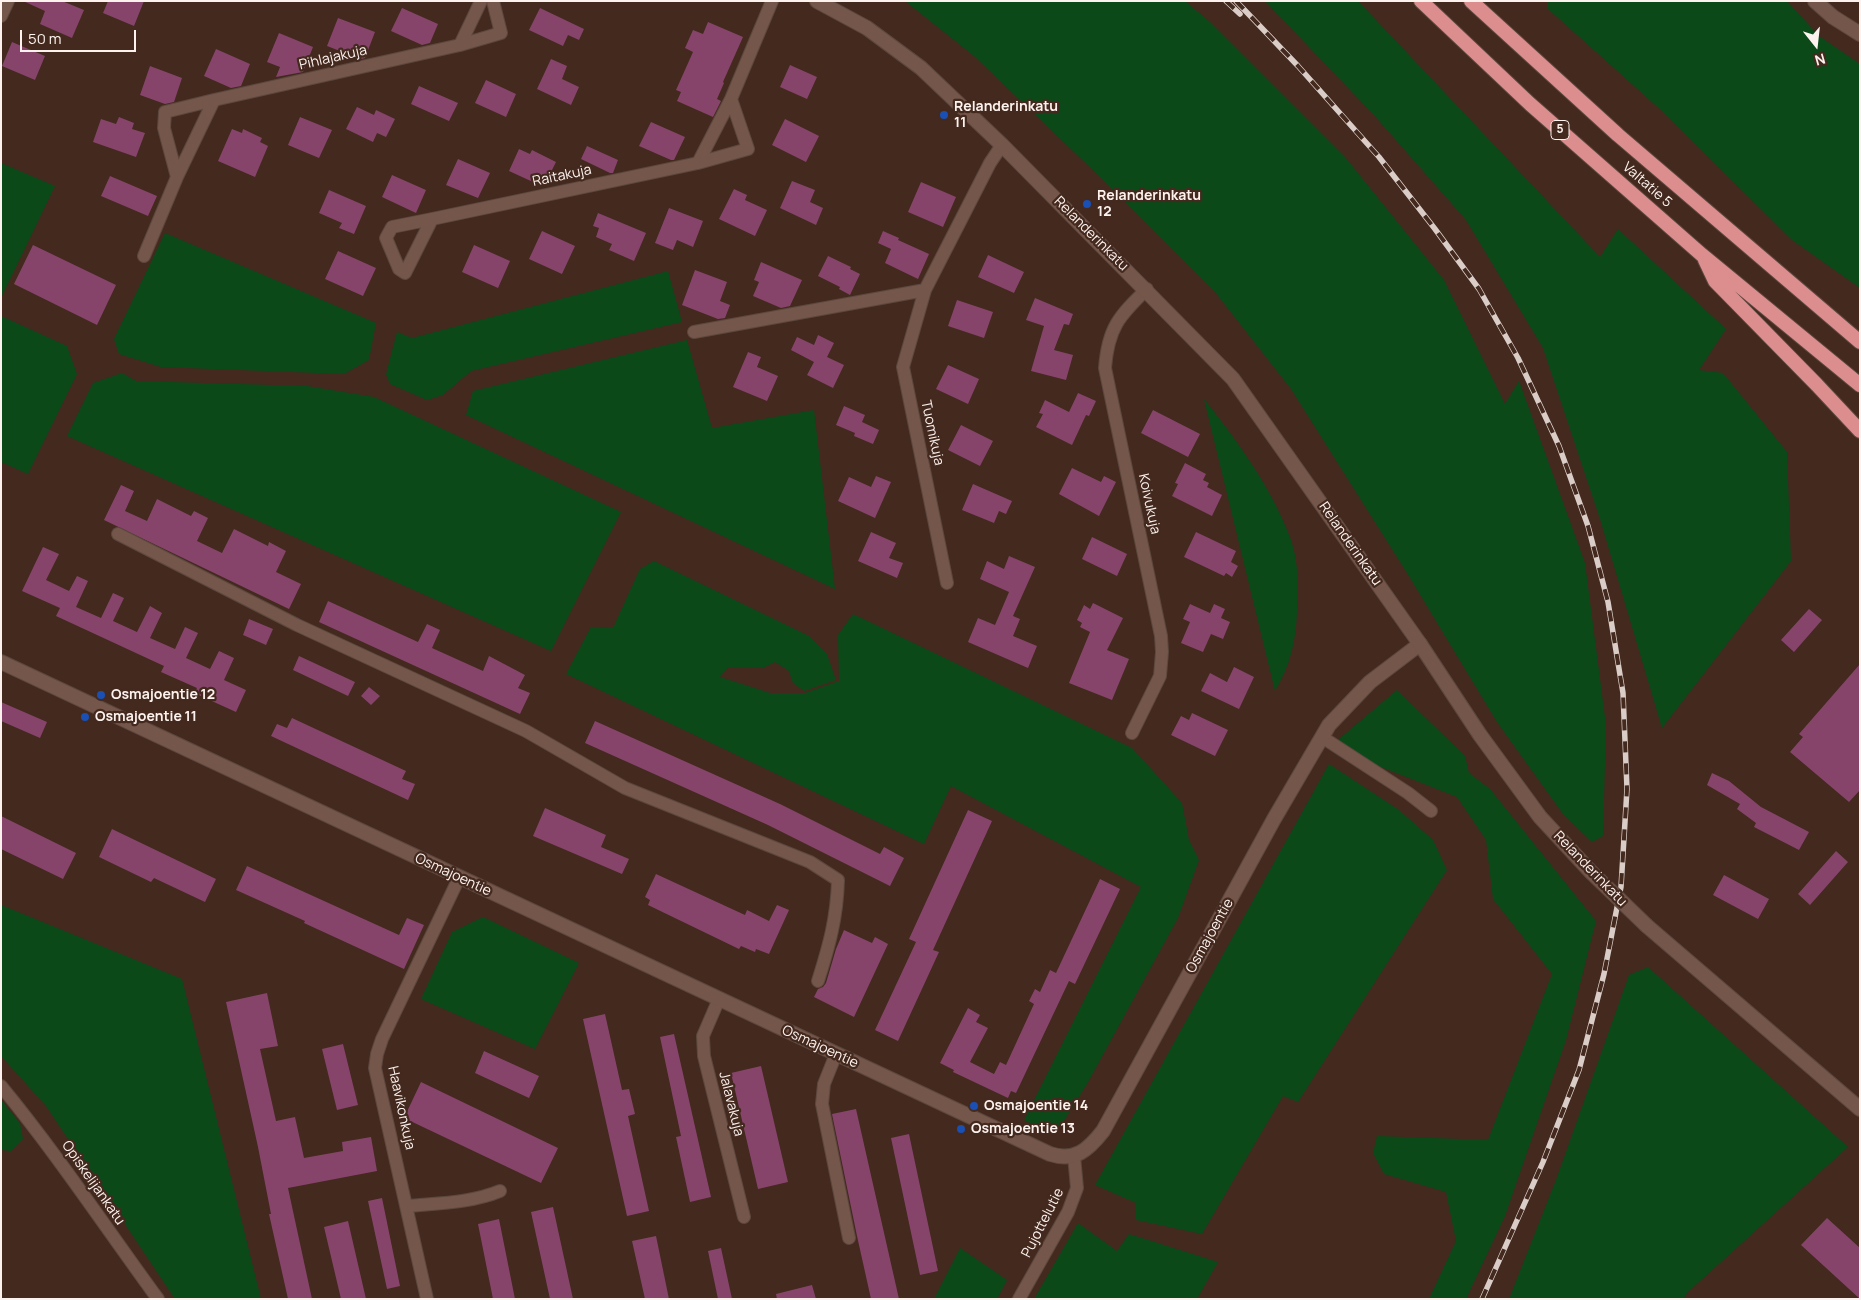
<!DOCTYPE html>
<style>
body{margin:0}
#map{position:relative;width:1861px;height:1300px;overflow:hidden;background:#43291e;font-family:Manrope,sans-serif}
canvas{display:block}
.frame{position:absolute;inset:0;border:2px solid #fdf2ee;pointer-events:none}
.north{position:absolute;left:1791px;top:20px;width:50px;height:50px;-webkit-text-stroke:4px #43291e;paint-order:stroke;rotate:164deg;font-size:14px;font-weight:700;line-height:20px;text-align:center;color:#fdf2ee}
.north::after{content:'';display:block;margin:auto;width:18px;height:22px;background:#fdf2ee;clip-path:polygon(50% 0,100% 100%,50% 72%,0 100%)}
.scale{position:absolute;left:20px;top:30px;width:116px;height:22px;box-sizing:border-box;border:2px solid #fdf2ee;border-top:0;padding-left:6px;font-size:15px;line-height:18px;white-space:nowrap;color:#fdf2ee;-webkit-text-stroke:4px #43291e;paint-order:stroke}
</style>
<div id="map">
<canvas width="1861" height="1300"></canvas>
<div class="frame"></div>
<div class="north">N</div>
<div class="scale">50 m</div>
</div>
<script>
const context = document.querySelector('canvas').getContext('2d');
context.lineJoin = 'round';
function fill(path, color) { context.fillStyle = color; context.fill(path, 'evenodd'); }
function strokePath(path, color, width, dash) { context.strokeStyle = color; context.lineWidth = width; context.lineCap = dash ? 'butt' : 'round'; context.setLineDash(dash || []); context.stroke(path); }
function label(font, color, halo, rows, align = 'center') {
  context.font = font + ' Manrope,sans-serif'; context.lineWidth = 4.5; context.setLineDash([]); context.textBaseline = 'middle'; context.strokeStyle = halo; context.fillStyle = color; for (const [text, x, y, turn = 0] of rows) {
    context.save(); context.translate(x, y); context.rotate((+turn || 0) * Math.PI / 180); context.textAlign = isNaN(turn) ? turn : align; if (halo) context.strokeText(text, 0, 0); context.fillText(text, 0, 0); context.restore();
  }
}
fill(new Path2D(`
 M905 1H1185L1210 22 1345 157 1444 280 1505 404 1519 381 1585 563 1606 725 1603 836 1592 842 1563 814 1497 722 1407 573 1291 389 1215 292 1100 177 974 56Z
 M1265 1H1358L1600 257 1618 229 1726 329 1699 370 1723 373 1787 452 1791 561 1662 728 1600 519 1543 348 1466 220 1373 114Z
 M1547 1H1787L1819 36 1860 64V288L1792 240 1663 112 1547 8Z
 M1 163 55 186 2 296H1Z
 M165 233 376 323 369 360 344 374 161 367 119 354 114 339Z
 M668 271 682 322 471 371 443 395 427 400 390 384 386 374 397 332 412 338Z
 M1 316 67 346 77 374 28 474 1 462Z
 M687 340 712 428 814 410 835 589 466 415 473 391Z
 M122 373 136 381 307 386 374 397 621 512 551 651 67 436 93 383Z
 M1204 399C1238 442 1272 488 1291 540 1299 563 1298 588 1297 612 1296 641 1290 666 1275 691Z
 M654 561 809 636 827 654 836 680 804 691 793 683 789 671 775 662 765 667H728L720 677 770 693H805L839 681 838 635 853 614 1132 748 1182 803 1189 840 1199 860 1178 918 1087 1084 1060 1127 1050 1133 1024 1120 1141 887 951 786 924 844 566 674 591 627 613 628 640 569Z
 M1397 690 1465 756 1469 773 1490 789 1596 921 1566 1040 1505 1216 1466 1299H1429L1456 1241 1446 1192 1384 1174 1373 1153 1377 1136 1488 1140 1552 974 1493 899 1486 840 1457 797 1348 754 1339 739Z
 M1329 764 1399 810 1433 840 1447 870 1298 1102 1283 1096 1202 1234 1136 1220V1203L1095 1185Z
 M1 905 182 979 261 1299H175L46 1106 1 1056Z
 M483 917 579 963 535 1049 421 999 452 932Z
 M1648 967 1848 1147 1688 1292 1683 1299H1509L1556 1180 1629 975Z
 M1 1100 20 1123 23 1139 11 1151 1 1150Z
 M1078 1223 1117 1251 1129 1234 1218 1262 1197 1299H1034Z
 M960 1248 1007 1280 997 1299H934Z`), '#0b4a18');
fill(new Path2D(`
 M23 1H62L84 10 72 38 40 24 45 11Z
 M108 1H144L134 26 103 13Z
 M402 8 438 24 430 43 422 45 391 31Z
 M540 8 584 29 579 40 568 35 563 46 529 30Z
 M338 18 375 32 365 58 361 59 327 46Z
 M708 22 743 37 723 82 724 83 717 99 721 101 713 117 677 101 681 92 676 90 693 52 685 48 693 30 703 34Z
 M279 33 313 47 303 72 276 77 280 67 267 62Z
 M12 42 45 56 35 80 2 66Z
 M216 49 250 64 241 86 231 88 204 76Z
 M551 59 567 66 562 79 579 87 571 105 537 89Z
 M790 65 817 77 807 99 780 87Z
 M150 66 182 78 174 102 165 104 140 95Z
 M486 80 516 94 506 117 475 103Z
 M419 86 458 103 449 121 411 104Z
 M357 107 374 115 376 110 395 119 386 137 377 133 373 142 346 129Z
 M119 117 134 123 132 129 145 133 136 157 93 142 101 119 116 124Z
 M300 117 332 130 319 158 288 145Z
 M785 119 819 136 806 162 772 145Z
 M651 122 685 137 674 160H671L639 146Z
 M232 129 242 133 243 129 262 138 260 142 268 146 255 177 218 161Z
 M587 146 618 160 613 173H610L581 159Z
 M519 149 530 154 532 150 556 162 545 184 535 179 533 182 509 171Z
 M458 159 490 173 478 198 446 185Z
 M392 175 426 190 416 213 382 197Z
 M110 176 157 196 148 216 101 196Z
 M792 181 815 190 810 202 823 208 816 225 780 208Z
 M921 182 956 197 943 227 908 212Z
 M734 189 747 195 745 200 767 210 755 236 719 219Z
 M329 190 366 206 354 234 339 228 342 223 319 213Z
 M669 208 703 221 693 247 677 240 673 250 655 243Z
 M598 213 646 233 634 261 609 250 612 244 596 237 599 228 593 226Z
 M542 231 575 246 562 274 529 259Z
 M883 231 899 238 898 240 929 254 918 279 885 263 891 249 878 243Z
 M33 245 116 285 97 325 14 284Z
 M474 245 510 261 498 288 462 272Z
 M338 251 376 268 363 296 325 279Z
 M988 255 1024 272 1014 293 978 277Z
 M828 256 851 267 850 269 860 274 850 295 839 289 840 287 818 276Z
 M761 262 802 280 790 306 781 308 753 296 759 282 754 280Z
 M695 270 727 282 720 301 730 305 725 318 718 319 682 305Z
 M1035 298 1073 314 1069 325 1064 324 1054 350 1073 355 1066 380 1031 371 1044 326 1026 320Z
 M957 300 993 312 984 338 948 326Z
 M818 335 834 343 827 357 844 365 833 388 807 375 814 362 791 350 797 337 814 345Z
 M748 352 761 357 757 367 778 376 767 401 733 387Z
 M948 365 979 379 968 404 936 389Z
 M1078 393 1096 401 1089 416 1086 415 1072 445 1036 427 1043 414 1039 413 1045 400 1069 412Z
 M844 406 865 415 862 422 879 430 873 444 854 436 855 433 836 425Z
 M1153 410 1200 434 1188 457 1141 433Z
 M961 425 993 441 980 466 948 450Z
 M1185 463 1206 474 1203 480 1209 483 1207 487 1222 495 1212 516 1172 496 1178 484 1175 483Z
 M1072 468 1101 482 1104 476 1116 482 1099 516 1059 494Z
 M876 476 891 482 875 518 838 501 849 477 871 487Z
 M973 484 1012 501 1006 514 999 511 994 523 962 510Z
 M121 485 134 491 125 511 147 521 157 499 191 516 194 511 208 518 197 541 222 553 234 529 268 546 269 542 286 551 276 572 301 584 289 609 104 520Z
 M871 532 896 543 889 558 903 563 897 578 858 561Z
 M1196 532 1236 551 1231 562 1238 566 1232 577 1226 573 1224 576 1184 557Z
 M1092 537 1127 554 1117 576 1082 559Z
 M43 547 59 554 46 580 69 591 77 576 88 581 76 607 101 618 113 593 124 598 113 621 137 632 150 606 162 613 150 638 175 649 185 627 198 633 186 658 210 669 219 651 234 658 224 680 246 690 236 712 194 693 197 688 161 672 164 666 56 616 60 608 22 591Z
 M1009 556 1035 567 1013 616 1020 619 1013 636 1037 646 1028 668 968 642 978 618 995 625 1009 592 980 579 987 561 1004 569Z
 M328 601 418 642 427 624 440 630 432 648 483 671 489 656 525 675 518 688 530 693 520 714 319 622Z
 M1093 603 1123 618 1107 650 1129 659 1112 700 1069 683 1090 632 1080 627 1082 623 1077 620 1084 605 1090 609Z
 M1190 604 1210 613 1214 604 1225 609 1221 618 1230 622 1223 639 1211 634 1203 652 1181 643 1190 622 1183 619Z
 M1809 609 1822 620 1794 652 1781 640Z
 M249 619 273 629 266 645 243 635Z
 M299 656 355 682 348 696 293 670Z
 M1860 664V790L1849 802 1790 752 1803 737 1799 734Z
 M1234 667 1254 677 1239 709 1201 691 1210 673 1227 682Z
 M369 687 380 696 371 705 361 696Z
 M1 702 47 722 40 738 1 721Z
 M1192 713 1228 730 1215 756 1171 735 1181 716 1189 720Z
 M292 718 406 771 402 779 415 784 408 800 271 736 277 724 287 728Z
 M595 721 780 804 880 854 884 847 904 858 890 886 768 825 585 743Z
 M1712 773 1729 781 1761 807 1809 832 1799 850 1754 827 1756 823 1737 809 1740 804 1707 785Z
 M545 808 606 835 601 847 629 859 622 874 533 836Z
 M968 810 992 821 933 950 939 952 898 1041 875 1030 916 942 909 939Z
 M1 816 76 853 63 879 1 849Z
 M112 829 216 879 205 902 154 878 151 882 99 857Z
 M1836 851 1848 862 1810 905 1798 894Z
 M247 866 399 935 407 918 424 925 404 969 304 923 305 921 236 890Z
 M656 874 745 915 747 910 769 921 777 905 789 910 769 954 756 949 755 952 741 946 739 949 648 905 650 900 645 897Z
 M1724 875 1769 899 1758 919 1713 895Z
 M1100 879 1120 889 1075 984 1069 981 1016 1093 1011 1091 1008 1098 953 1072 954 1070 940 1063 968 1008 980 1015 976 1022 988 1028 970 1062 994 1074 1000 1062 1006 1065 1034 1004 1029 1001 1035 989 1040 992 1050 970 1056 973Z
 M844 930 872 943 875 937 888 944 854 1017 814 997 818 989 823 987 826 983 836 949Z
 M267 993 278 1046 260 1049 276 1121 295 1117 304 1158 343 1151 342 1142 371 1137 377 1171 288 1188 312 1299H288L269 1214H271L258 1147 226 1002Z
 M605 1014 622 1090 629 1089 635 1114 628 1116 649 1211 627 1216 583 1019Z
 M674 1034 711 1197 690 1202 676 1137 681 1136 660 1037Z
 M343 1044 358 1105 337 1110 322 1049Z
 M484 1051 539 1076 529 1098 475 1073Z
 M761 1066 788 1182 758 1189 731 1073Z
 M421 1082 558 1148 541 1183 404 1118Z
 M856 1109 899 1299H871L857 1236 832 1114Z
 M909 1134 938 1271 920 1275 891 1138Z
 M382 1198 400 1286 387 1289 368 1201Z
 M553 1207 573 1299H550L531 1212Z
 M1827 1218 1860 1248V1299L1801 1245Z
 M499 1219 515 1299H493L478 1224Z
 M348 1221 366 1299H341L324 1227Z
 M656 1236 669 1299H645L632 1241Z
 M721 1248 732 1299H718L708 1251Z
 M812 1285 816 1299H777L776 1294Z`), '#86446b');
const minor = new Path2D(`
 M1 16 8 1
 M460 45 501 33 493 1
 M698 163 748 149 731 99
 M177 177 164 128 165 112 214 100
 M432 219 405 273 399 269 386 238 392 227 432 219 698 163 731 99 772 1
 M144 256 177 177 214 100 460 45 481 1
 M694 332 925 290
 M118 534 297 625 526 731 625 788 810 862 838 880C837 918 829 946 818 981
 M947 583 903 367 925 290 990 163 1002 145
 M1132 733 1160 676 1162 652 1161 636 1105 368C1108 328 1119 316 1147 289
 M1322 737 1408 793 1431 811
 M719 999 703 1036 704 1056 744 1217
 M836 1054 824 1084 822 1104 849 1238
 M1 1086C57 1154 106 1228 158 1299
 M407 1206C438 1203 471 1203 500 1191
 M427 1299 375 1068 377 1054 382 1039 459 878
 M1019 1299 1068 1212 1077 1188 1074 1156`);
const tertiary = new Path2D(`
 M1815 1 1833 17 1860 34
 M1 662 1050 1154C1075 1162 1088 1150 1103 1131L1274 819 1329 725 1370 682 1420 644`);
const secondary = new Path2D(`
 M817 1 867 28 921 68 1002 145 1233 379 1420 644 1480 735 1540 817 1591 872
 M1647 926 1860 1109`);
const trunk = new Path2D(`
 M1421 1 1530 104 1702 255 1860 385
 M1471 1 1618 135 1860 342
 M1705 260 1715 281 1817 385 1860 431`);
strokePath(minor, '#5c473e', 14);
strokePath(tertiary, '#5c473e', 16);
strokePath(secondary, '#5c473e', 16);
strokePath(trunk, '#5c473e', 16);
strokePath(minor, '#74564a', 12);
strokePath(tertiary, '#74564a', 14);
strokePath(secondary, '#74564a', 14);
strokePath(trunk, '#dc8d8e', 14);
const rail = new Path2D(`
 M1226 1 1240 14
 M1236 1 1298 66 1379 157 1435 229 1479 289 1518 358 1559 446 1588 526 1608 602 1623 693 1627 789 1621 887 1604 974 1579 1070 1543 1162 1482 1299`);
strokePath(rail, '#daccc7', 5.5);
strokePath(rail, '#43291e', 4, [11]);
const secondaryBridge = new Path2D(`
 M1591 872 1647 926`);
strokePath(secondaryBridge, '#5c473e', 16, []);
strokePath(secondaryBridge, '#74564a', 14);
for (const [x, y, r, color] of [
 [944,115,5,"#1a4fb4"],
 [1087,204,5,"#1a4fb4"],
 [101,695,5,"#1a4fb4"],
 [85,717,5,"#1a4fb4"],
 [974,1106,5,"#1a4fb4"],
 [961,1129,5,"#1a4fb4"]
]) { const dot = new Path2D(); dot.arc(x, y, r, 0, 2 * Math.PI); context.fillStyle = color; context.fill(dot); strokePath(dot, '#43291e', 2); }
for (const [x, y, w] of [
 [1560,130,18]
]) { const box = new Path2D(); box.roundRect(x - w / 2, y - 9.5, w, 19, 4); context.fillStyle = '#43291e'; context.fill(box); strokePath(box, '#fdf2ee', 1); }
label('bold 12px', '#fdf2ee', null, [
 ["5",1560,130]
]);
label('14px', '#fdf2ee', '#43291e', [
 ["Pihlajakuja",333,58,-13],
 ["Raitakuja",562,176,-12],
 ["Valtatie 5",1647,185,41],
 ["Relanderinkatu",1091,234,45],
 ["Tuomikuja",932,433,78],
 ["Koivukuja",1149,504,78],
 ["Relanderinkatu",1350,544,55],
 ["Relanderinkatu",1590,869,46],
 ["Osmajoentie",453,875,25],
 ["Osmajoentie",1210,936,-61],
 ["Osmajoentie",820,1047,25],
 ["Jalavakuja",731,1104,76],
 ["Haavikonkuja",401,1108,78],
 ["Opiskelijankatu",93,1183,55],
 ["Pujottelutie",1043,1223,-63]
]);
label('bold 14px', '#fdf2ee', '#43291e', [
 ["Relanderinkatu",954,107],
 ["11",954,123],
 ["Relanderinkatu",1097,196],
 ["12",1097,212],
 ["Osmajoentie 12",111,695],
 ["Osmajoentie 11",95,717],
 ["Osmajoentie 14",984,1106],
 ["Osmajoentie 13",971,1129]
], 'left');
</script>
